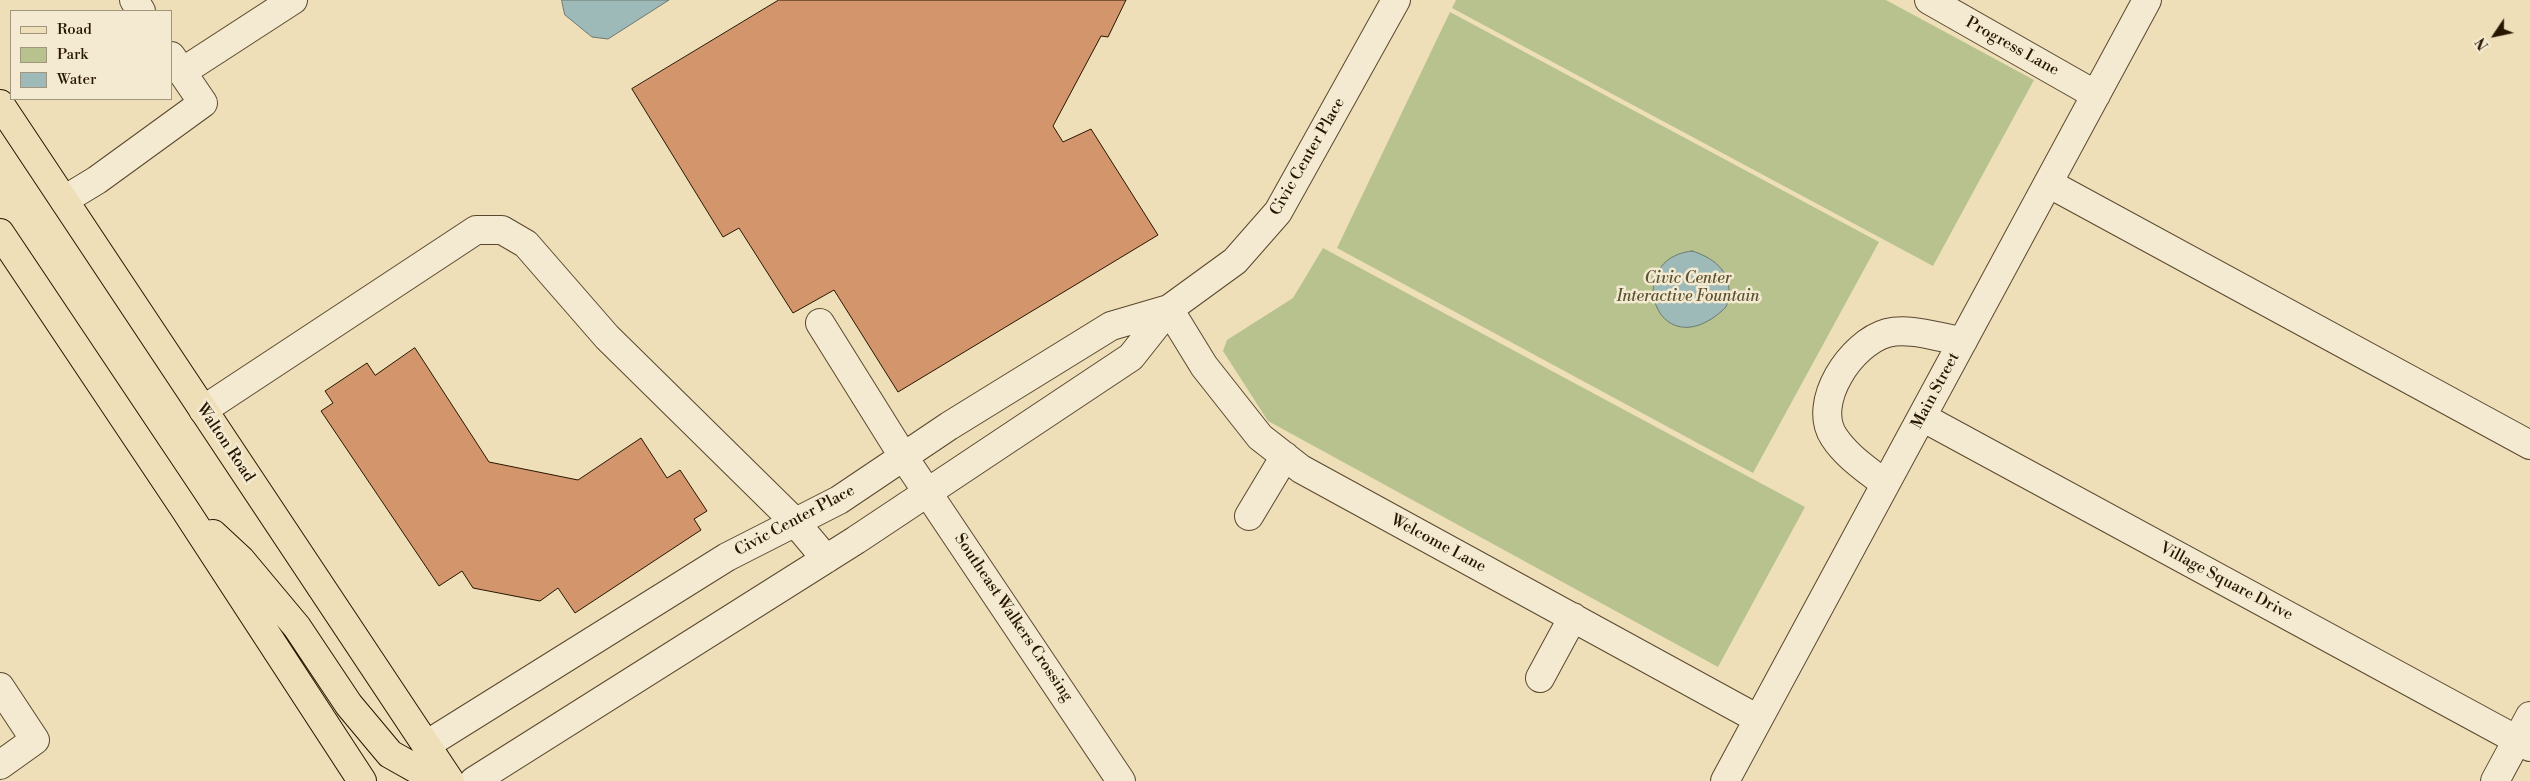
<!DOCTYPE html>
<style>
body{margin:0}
#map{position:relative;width:2530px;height:781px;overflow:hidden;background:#eedfb8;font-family:"Libre Bodoni",serif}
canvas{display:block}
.legend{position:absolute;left:10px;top:10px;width:162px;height:90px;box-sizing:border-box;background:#f4ead1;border:1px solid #a2957d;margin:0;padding:6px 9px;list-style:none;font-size:15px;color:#271600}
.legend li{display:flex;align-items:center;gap:10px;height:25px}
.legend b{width:25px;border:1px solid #a2957d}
.north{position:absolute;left:2470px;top:10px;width:50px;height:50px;-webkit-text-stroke:4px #f4ead1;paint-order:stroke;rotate:236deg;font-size:14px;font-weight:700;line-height:20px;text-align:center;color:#271600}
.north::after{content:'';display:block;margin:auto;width:18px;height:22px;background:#271600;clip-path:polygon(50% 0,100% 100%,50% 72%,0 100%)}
</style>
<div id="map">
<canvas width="2530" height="781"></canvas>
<ul class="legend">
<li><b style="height:6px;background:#eedfb8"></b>Road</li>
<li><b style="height:14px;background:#b8c28f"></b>Park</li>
<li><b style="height:14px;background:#9dbab9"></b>Water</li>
</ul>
<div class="north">N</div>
</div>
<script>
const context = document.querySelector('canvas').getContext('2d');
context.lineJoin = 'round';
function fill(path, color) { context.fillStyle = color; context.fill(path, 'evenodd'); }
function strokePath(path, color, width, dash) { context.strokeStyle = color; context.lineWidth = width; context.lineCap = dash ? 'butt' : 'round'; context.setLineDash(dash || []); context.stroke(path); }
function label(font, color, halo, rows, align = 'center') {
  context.font = font + ' "Libre Bodoni",serif'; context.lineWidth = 5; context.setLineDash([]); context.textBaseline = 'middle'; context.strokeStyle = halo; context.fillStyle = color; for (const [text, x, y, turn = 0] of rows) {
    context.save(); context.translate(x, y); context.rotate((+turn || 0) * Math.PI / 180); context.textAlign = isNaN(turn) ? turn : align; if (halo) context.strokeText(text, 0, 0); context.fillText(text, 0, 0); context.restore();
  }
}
fill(new Path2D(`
 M1456 0H1886L2034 80 1933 266 1452 8Z
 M1450 12 1879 242 1753 473 1337 248Z
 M1323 248 1805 507 1718 667 1268 421 1223 351 1227 340 1293 298Z`), '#b8c28f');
const water = new Path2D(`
 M562 0H669L608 39 592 37 565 15Z
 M1692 251C1712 257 1730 270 1729 293 1729 299 1728 306 1723 310 1657 369 1621 259 1692 251Z`);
fill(water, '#9dbab9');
strokePath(water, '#6e786f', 1);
const building = new Path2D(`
 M779 0H1126L1108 37 1101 36 1053 126 1063 142 1091 129 1158 235 898 392 834 290 793 313 739 228 723 237 632 89Z
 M415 348 489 462 578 480 641 438 667 478 680 470 707 511 694 519 701 530 575 613 558 588 540 601 473 588 462 571 439 586 321 411 333 403 325 391 367 363 375 375Z`);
fill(building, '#d3956b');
strokePath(building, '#271600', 1);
const minor = new Path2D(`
 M134 0 141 11
 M1929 0 2096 95
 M182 72 293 0
 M2048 183 2530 445
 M64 200 97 180 203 103 171 56
 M1169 309 1204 366 1260 437 1301 469 1758 719
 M820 323 903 456 1121 781
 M203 410 476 230H502L526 244 607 337 795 522 826 559
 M1922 417 2530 747
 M1885 484C1868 470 1847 457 1834 437 1811 403 1851 343 1887 333 1910 327 1939 338 1963 341
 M1249 516 1285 456
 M1540 678 1573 617
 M0 687 35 740 0 765
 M426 745 727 557 839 500 949 426 1111 326 1169 309
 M474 781 856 540 1131 357 1169 309 1235 261 1278 212 1396 0
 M1725 781 2147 0
 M2495 781 2530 716`);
const major = new Path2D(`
 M0 104 450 781
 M0 233 184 508 362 781
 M213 534 241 560 297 627 349 705 390 754 438 781`);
strokePath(minor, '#59482e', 30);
strokePath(major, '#271600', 30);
strokePath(minor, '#f4ead1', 28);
strokePath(major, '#eedfb8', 28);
label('16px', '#271600', '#f4ead1', [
 ["Progress Lane",2012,47,29],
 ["Civic Center Place",1308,157,-60],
 ["Main Street",1936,391,-62],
 ["Walton Road",225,443,56],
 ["Civic Center Place",795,521,-28],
 ["Welcome Lane",1438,544,28],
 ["Village Square Drive",2226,582,28],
 ["Southeast Walkers Crossing",1013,618,56]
]);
label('italic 16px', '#5a5232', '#f4ead1', [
 ["Civic Center",1688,279],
 ["Interactive Fountain",1688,297]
]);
</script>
